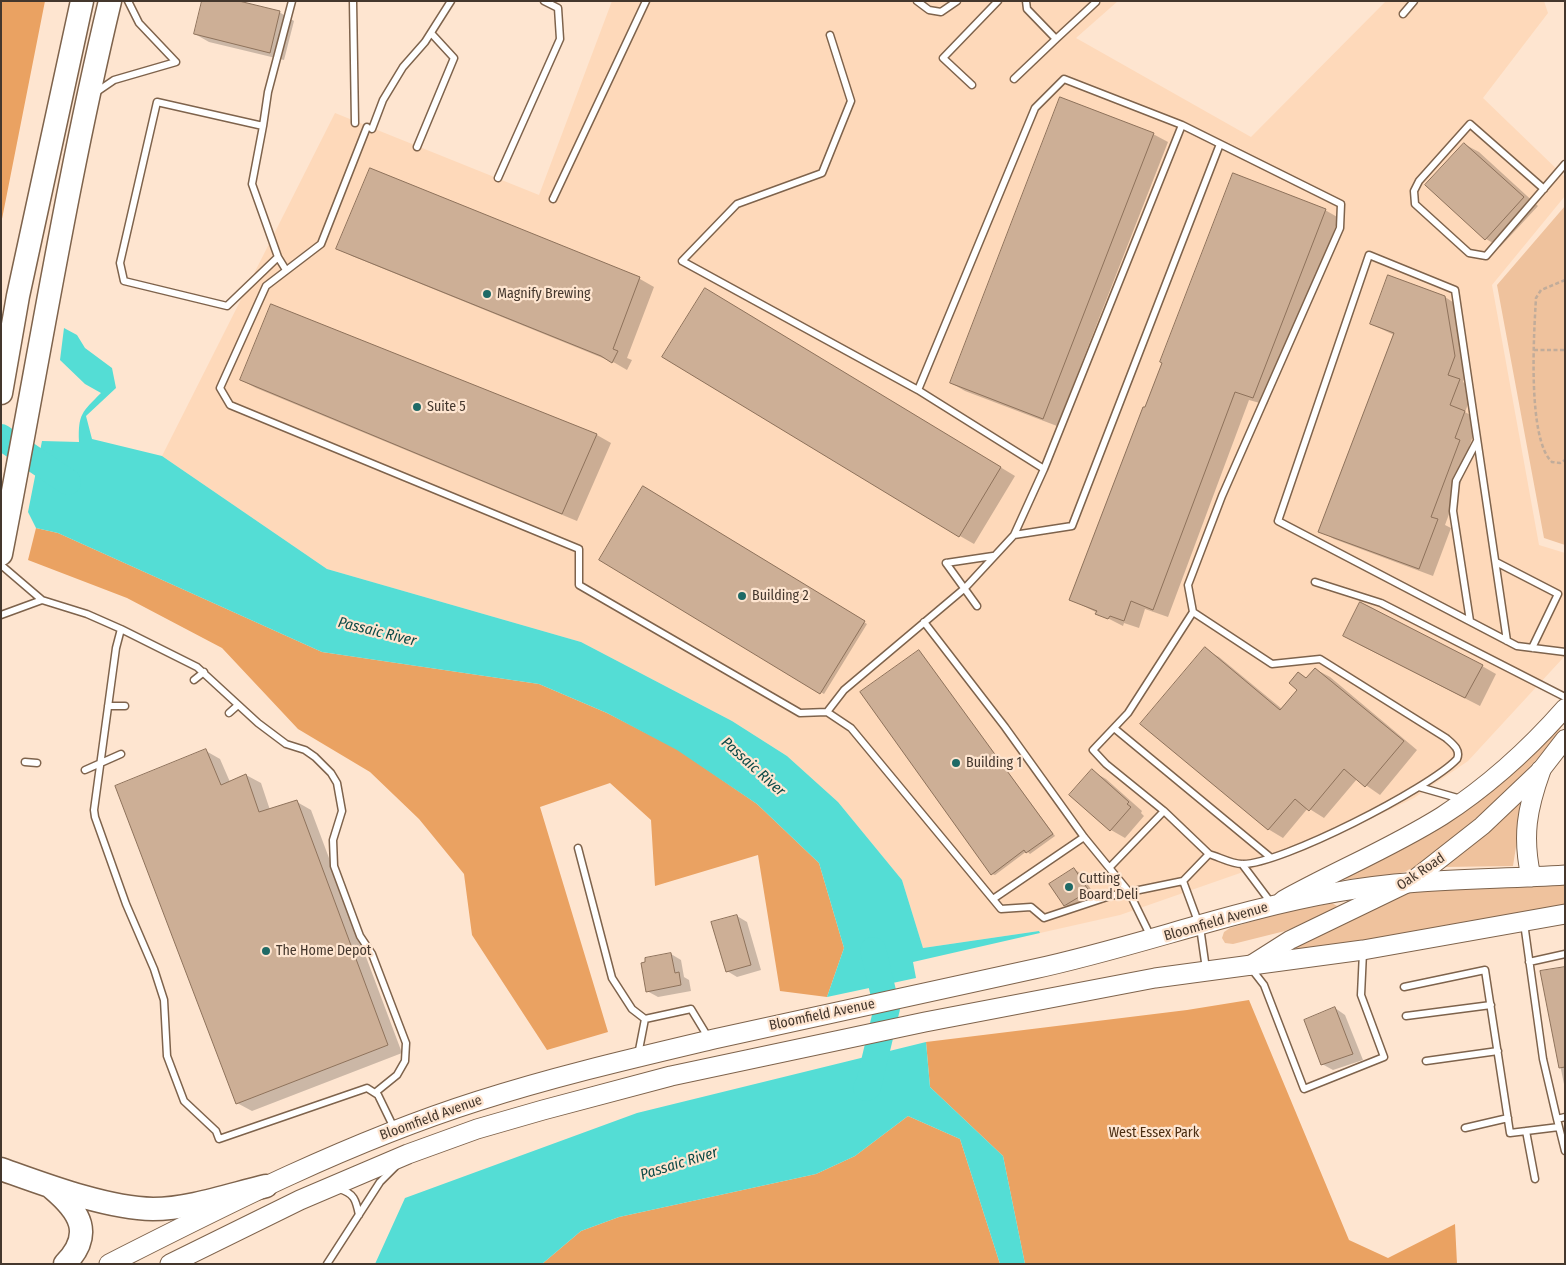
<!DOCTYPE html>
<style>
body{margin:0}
#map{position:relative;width:1566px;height:1265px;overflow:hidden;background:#fee5d0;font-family:"Fira Sans Condensed",sans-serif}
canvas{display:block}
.frame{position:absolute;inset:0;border:2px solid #44372d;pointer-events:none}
</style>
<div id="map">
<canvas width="1566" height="1265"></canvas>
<div class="frame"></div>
</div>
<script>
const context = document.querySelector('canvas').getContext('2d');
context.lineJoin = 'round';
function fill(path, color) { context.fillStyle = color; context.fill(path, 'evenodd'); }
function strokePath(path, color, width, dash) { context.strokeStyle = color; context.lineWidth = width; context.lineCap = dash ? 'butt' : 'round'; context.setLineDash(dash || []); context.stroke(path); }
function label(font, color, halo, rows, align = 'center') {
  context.font = font + ' "Fira Sans Condensed",sans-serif'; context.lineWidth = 4.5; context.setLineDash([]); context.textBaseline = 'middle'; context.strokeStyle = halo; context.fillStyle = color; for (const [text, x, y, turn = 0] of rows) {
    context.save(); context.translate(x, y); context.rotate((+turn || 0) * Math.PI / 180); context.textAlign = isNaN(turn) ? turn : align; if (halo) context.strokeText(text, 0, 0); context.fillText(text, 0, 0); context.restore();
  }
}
fill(new Path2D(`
 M612 1H1118L1076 38 1251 137 1386 1H1544L1548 13 1483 98 1565 177V196L1492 285 1539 545 1565 553V655L1563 658 1468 761 1414 798 1306 850 1120 915 1040 933 1039 931 923 948 902 880 838 802 787 756 732 721 581 642 327 569 162 456 335 113 539 195Z`), '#fed9ba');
fill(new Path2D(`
 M1565 206V545L1544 538 1497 285Z
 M1565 716C1565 745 1440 853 1412 869 1399 876 1357 878 1340 880L1403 848Z
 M1524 795 1513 866 1443 867Z
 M1565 884V906L1397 936 1296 951 1295 948 1407 891Z
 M1332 903 1337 906 1333 911 1285 931 1233 944 1225 943 1222 938 1224 932 1230 928 1277 914Z`), '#efc29d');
fill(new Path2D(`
 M1 1H45L1 224Z
 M36 528 58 533 322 652 539 684 607 713 677 749 757 804 819 863 844 948 827 997 780 991 758 855 655 886 651 820 610 783 540 807 608 1032 547 1050 472 935 464 874 419 819 370 772 298 729 222 648 127 598 28 560Z
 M1249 1000 1349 1240 1388 1258 1455 1224 1457 1264H1025L1003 1156 930 1087 926 1042 1187 1010Z
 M908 1116 960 1139 1000 1264H542L581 1231 619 1217 816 1174 855 1156Z`), '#eaa262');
fill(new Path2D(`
 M64 328 77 335 85 348 112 368 116 388 86 416 92 439 162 456 327 569 581 642 732 721 787 756 838 802 902 880 923 948 1039 931 1040 933 913 962 916 978 827 997 844 948 819 863 757 804 677 750 607 713 539 684 322 652 58 533 36 528 28 512 42 441 79 442C78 414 82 412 101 393L85 384 60 360Z
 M926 1042 930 1087 1003 1156 1025 1264H1000L960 1139 908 1116 855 1156 816 1174 619 1217 581 1231 542 1264H375L405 1198 637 1113Z`), '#54ddd5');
fill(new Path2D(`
 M279 12 294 21 284 60 209 42 195 34Z
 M1153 134 1168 142 1057 426 965 391 951 383Z
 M1464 144 1479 152 1538 206 1500 247 1486 239 1427 185Z
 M371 169 640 279 654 287 627 358 632 360 627 370 615 363 352 256 338 248Z
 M1325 210 1339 218 1267 405 1249 400 1168 617 1145 609 1139 628 1124 623 1123 626 1070 599 1146 409Z
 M719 297 1015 476 974 544 960 536Z
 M1445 297 1459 306 1469 365 1463 382 1474 389 1465 412 1479 420 1469 447 1473 449 1445 525 1451 528 1433 576 1334 539 1320 531 1394 335 1371 324Z
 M272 306 597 435 611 443 577 521 256 388 241 380Z
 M643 488 867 624 824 694 601 559Z
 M1358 644 1482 666 1496 674 1480 706Z
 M1205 649 1219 657 1282 709 1299 689V674L1308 679 1315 669 1330 677 1417 750 1380 795 1357 779 1324 818 1308 808 1283 838 1268 829Z
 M919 652 1055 836 1030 854 1027 851 995 875 992 874Z
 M206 751 220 759 230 782 246 775 261 783 270 810 297 802 311 810 402 1053 252 1111 237 1103Z
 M1092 771 1106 779 1142 811 1141 813 1144 816 1125 838 1111 830Z
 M1074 869 1080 873 1095 895 1072 909 1065 905Z
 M737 916 747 922 761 970 737 977 727 971Z
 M671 954 681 960 684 977 689 980 691 991 658 997 647 991V963Z
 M1565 968V1089L1541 972Z
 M1335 1008 1345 1015 1363 1060 1333 1070 1322 1064Z`), '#0003');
strokePath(new Path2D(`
 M1 437 68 482
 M866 1088 868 1087 887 1008 873 950`), '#54ddd5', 26);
const building = new Path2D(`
 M202 1H239L280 11 270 53 194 34Z
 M1060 97 1154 133 1043 419 950 383Z
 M1464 143 1524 197 1485 240 1425 185Z
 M370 168 640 277 613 349 618 351 612 363 601 356 336 249Z
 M1233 173 1326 209 1253 398 1235 392 1153 610 1131 601 1124 621 1110 616 1108 619 1095 614 1097 611 1069 600 1143 407H1145L1162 363 1160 362Z
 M1388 275 1445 296 1455 356 1448 375 1460 379 1450 405 1465 411 1455 438 1460 440 1431 517 1438 519 1419 569 1318 532 1394 333 1370 324Z
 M705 288 1001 467 959 537 662 357Z
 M271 304 597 434 562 514 240 380Z
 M643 486 865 621 820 694 599 560Z
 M1360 602 1483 665 1465 698 1343 636Z
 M1205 647 1280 710 1297 690 1289 683 1298 672 1306 678 1315 668 1404 741 1365 787 1344 769 1309 811 1295 799 1268 830 1140 724Z
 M919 650 1053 834 1026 853 1024 850 991 875 860 692Z
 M206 749 221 785 246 774 259 812 297 800 388 1045 236 1104 115 786Z
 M1092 769 1129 802 1127 804 1131 807 1110 831 1069 795Z
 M1074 868 1089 891 1064 906 1049 884Z
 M737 915 751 965 726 972 711 922Z
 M671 953 675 973 679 972 681 985 646 992 641 963 645 962V958Z
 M1565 967V1067L1559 1068 1540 971Z
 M1335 1007 1353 1054 1321 1065 1304 1020Z`);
fill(building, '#cdaf96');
strokePath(building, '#8e725b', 1);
const lane = new Path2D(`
 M353 1 355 123
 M917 1 929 10 941 12 957 1
 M1403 14 1414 1
 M830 35 851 101 822 173 737 204 682 261 918 390 1044 469
 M1056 39 1096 2
 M1014 79 1056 39 1027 9 1026 1
 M972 85 943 58 998 1
 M95 93 114 80 176 62 139 23 128 1
 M263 126 252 184 278 257
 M367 127 321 244 266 286 220 388 230 405 579 549V585L800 713 827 712 851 728 1001 909 1031 907 1044 918 1110 896 1183 881 1209 854C1219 857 1232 864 1242 864 1280 865 1430 788 1457 759 1461 750 1453 744 1446 738L1320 659 1272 664 1193 612
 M372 129 383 100 403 67 425 42 451 1
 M417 147 454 58 431 33
 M498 178 560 39 558 8 544 1
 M1544 189 1470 124 1419 181 1414 191 1415 204 1469 253 1486 256 1565 164
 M553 199 646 1
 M286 270 278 257 227 306 124 281 120 263 157 102 263 126 268 92 292 1
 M918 390 1035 108 1064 79 1182 125 1341 204 1340 228 1222 496 1188 585 1193 612 1128 713 1093 750 1106 764 1164 811 1209 854
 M1014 535 1072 526 1220 144
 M1496 562 1558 594 1532 648
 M946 563 977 606
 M946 563 993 556
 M1 565 42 600 87 614 121 629 116 648 94 810 95 817 126 904 154 969 164 1000 167 1056 184 1101 216 1131 219 1139 367 1088 378 1095 394 1128
 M1315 582 1381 603 1565 697
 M1 615 42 600
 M1470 621 1453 511 1456 481 1477 441
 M924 622 1005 727 1084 837 1129 892 1151 937
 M121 629 197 667 258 723 286 744 305 750 315 757 331 773 337 783 342 811 333 840 334 866 360 936 372 954 406 1043 405 1061 397 1075 376 1092
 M1507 641 1455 290 1369 255 1278 521 1517 646 1565 652
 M194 680 204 672
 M108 706H125
 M827 712 844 690 965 588 1014 535 1044 469 1182 125
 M229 713 238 705
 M1114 728 1270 857
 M25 762 37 763
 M85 770 121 754
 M1419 787 1461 799
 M578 848 612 978 632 1009 645 1019
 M1242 864 1272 904
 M1110 867 1164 811
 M1183 881 1200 927 1206 969
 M993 899 1084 837
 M1524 923 1543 1059 1557 1119
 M1529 962 1565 954
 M1250 967 1264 985 1304 1089 1384 1057 1361 995 1363 952
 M1404 987 1485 970 1510 1133 1559 1127
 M1406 1016 1491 1005
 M638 1055 645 1019 691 1009 708 1037
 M1426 1061 1498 1051
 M1565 1117 1557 1119 1565 1151
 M1465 1128 1508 1118
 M1526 1131 1535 1179
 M339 1189C354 1193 356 1200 359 1215
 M327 1264 380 1182 395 1167`);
const secondary = new Path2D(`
 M1283 900C1335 871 1391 848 1442 816 1488 786 1529 749 1565 708
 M1249 966 1290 940 1412 881 1482 826 1541 770 1565 739`);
const primary = new Path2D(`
 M1531 877C1522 836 1527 809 1541 770
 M109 1264C229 1203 349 1142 478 1101 556 1076 634 1058 714 1039 820 1015 927 993 1034 969 1136 947 1234 910 1337 892 1413 878 1488 880 1565 875
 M170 1264 300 1200 408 1154 477 1129 543 1110 671 1076 925 1022 1155 978 1363 950 1565 914`);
const highway = new Path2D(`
 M1 393 18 296 82 1
 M1 554C37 370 66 184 110 1
 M1 1169C46 1185 106 1208 153 1209 189 1209 232 1194 266 1186
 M53 1189C80 1212 94 1234 65 1264`);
strokePath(lane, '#7e634c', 9);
strokePath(secondary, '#7e634c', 20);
strokePath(primary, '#7e634c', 21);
strokePath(highway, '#7e634c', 25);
strokePath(new Path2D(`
 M1565 280 1541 290 1536 298C1534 332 1527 439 1552 462L1560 463 1565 460
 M1534 350H1565`), '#c1ac9a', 2.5, [4, 2.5]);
strokePath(lane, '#fff', 6);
strokePath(secondary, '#fff', 18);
strokePath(primary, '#fff', 19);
strokePath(highway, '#fff', 22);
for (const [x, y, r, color] of [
 [487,294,5,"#1f6a66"],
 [417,407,5,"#1f6a66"],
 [742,596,5,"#1f6a66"],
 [956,763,5,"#1f6a66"],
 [1069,887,5,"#1f6a66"],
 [266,951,5,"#1f6a66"]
]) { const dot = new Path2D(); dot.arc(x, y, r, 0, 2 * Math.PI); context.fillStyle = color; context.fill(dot); strokePath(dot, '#fee5d0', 2); }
label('14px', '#44372d', '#fee5d0', [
 ["Magnify Brewing",497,294],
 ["Suite 5",427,407],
 ["Building 2",752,596],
 ["Building 1",966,763],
 ["Cutting",1079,879],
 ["Board Deli",1079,895],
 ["The Home Depot",276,951]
], 'left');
label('14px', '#44372d', '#fee5d0', [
 ["Oak Road",1421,872,-34],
 ["Bloomfield Avenue",1216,922,-16],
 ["Bloomfield Avenue",822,1015,-12],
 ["Bloomfield Avenue",431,1118,-20]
]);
label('14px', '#4b2e12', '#fee5d0', [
 ["West Essex Park",1154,1133]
]);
label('italic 15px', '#0c4a47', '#fee5d0', [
 ["Passaic River",377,632,14],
 ["Passaic River",753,767,42],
 ["Passaic River",679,1164,-17]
]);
</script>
